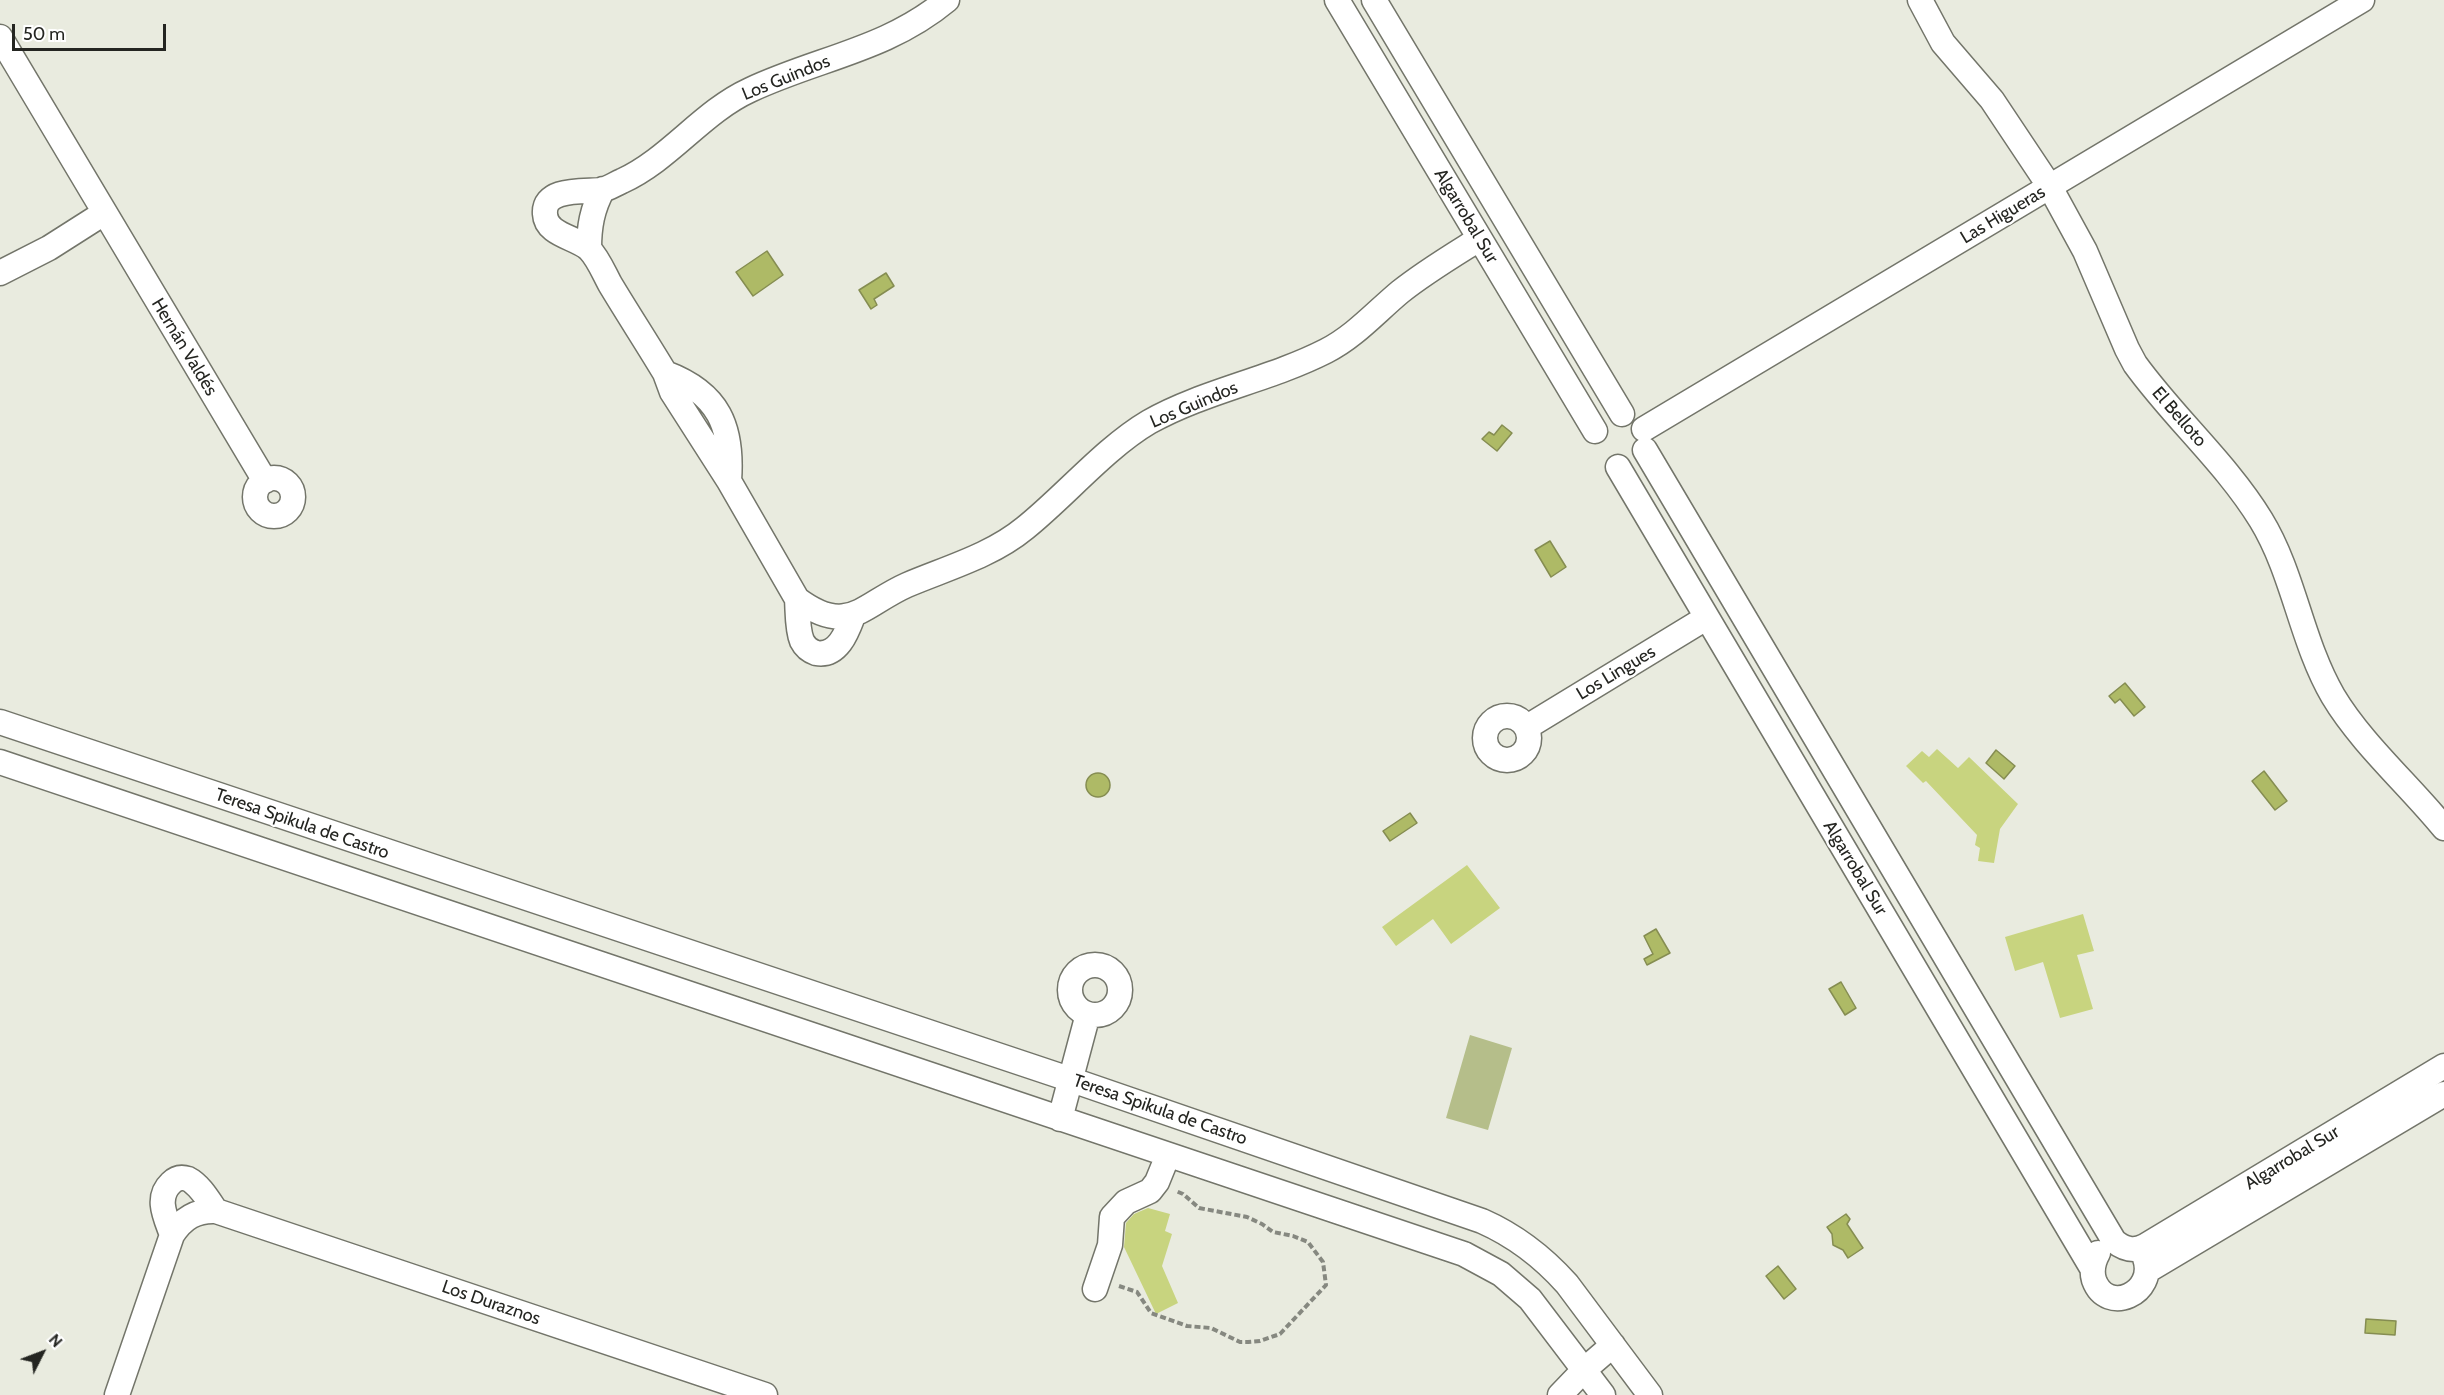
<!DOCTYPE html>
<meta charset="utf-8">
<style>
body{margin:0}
#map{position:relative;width:2444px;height:1395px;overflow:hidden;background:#e9ebdf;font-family:Cabin,sans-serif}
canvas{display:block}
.north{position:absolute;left:12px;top:1323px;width:60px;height:60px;-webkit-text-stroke:4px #fff;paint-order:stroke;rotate:48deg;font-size:16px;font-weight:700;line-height:24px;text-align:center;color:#242521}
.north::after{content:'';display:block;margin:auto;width:21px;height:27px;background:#242521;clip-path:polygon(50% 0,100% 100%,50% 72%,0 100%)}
.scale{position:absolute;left:12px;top:24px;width:154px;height:27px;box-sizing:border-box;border:3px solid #242521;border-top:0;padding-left:8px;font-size:18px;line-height:21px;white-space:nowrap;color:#242521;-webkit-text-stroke:4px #fff;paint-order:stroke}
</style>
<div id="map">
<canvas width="2444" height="1395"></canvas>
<div class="north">N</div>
<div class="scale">50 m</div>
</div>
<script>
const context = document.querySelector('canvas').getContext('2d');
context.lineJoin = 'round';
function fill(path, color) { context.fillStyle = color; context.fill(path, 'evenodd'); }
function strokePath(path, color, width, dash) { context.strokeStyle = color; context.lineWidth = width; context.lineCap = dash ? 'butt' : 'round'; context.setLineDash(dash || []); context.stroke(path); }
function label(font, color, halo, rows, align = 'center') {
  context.font = font + ' Cabin,sans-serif'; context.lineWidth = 4.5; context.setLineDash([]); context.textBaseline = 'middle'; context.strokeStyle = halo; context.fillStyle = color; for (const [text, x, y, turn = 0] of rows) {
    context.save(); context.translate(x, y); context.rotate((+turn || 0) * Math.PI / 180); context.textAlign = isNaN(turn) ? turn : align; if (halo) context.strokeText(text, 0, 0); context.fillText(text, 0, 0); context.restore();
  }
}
fill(new Path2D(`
 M1470 1035 1512 1048 1488 1130 1446 1118Z`), '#b5be8a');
const water = new Path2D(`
 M767 251 783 275 753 296 736 272Z
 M886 273 894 286 874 299 877 305 871 309 859 290Z
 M1502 425 1512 433 1497 451 1482 439 1489 432 1494 435Z
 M1550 541 1566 567 1551 577 1535 550Z
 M2125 683 2145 707 2134 716 2120 699 2115 703 2109 696Z
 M1996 750 2015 766 2004 779 1986 763Z
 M2264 771 2287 801 2275 810 2252 781Z
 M1086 785a12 12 0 1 1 24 0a12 12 0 1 1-24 0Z
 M1410 813 1417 823 1390 841 1383 831Z
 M1656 929 1670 953 1647 965 1644 959 1653 954 1644 936Z
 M1841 982 1856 1008 1845 1015 1829 989Z
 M1846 1214 1850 1219 1847 1224 1863 1248 1848 1258 1843 1250 1833 1245 1832 1234 1827 1227Z
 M1778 1266 1796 1289 1784 1299 1766 1276Z
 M2366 1319 2396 1321 2395 1335 2365 1333Z`);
fill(water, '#aeba66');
strokePath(water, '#858d51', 1.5);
fill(new Path2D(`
 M1937 749 1958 768 1969 757 2018 804 2000 829 1994 863 1978 861 1980 848 1975 845 1977 835 1926 781 1923 783 1906 766 1922 751 1929 757Z
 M1467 865 1500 908 1451 944 1433 919 1396 946 1382 927Z
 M2083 914 2094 951 2077 955 2093 1009 2060 1018 2043 962 2015 971 2005 937Z
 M1148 1208 1170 1214 1165 1231 1172 1234 1162 1266 1178 1303 1156 1314 1124 1247 1126 1223 1134 1214Z`), '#c8d47f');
const minor = new Path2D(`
 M947 0C887 50 818 58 750 90 702 112 670 159 622 181 615 184 608 189 601 190 585 192 543 187 545 214 546 235 576 237 589 249 598 258 604 273 610 284 628 314 647 343 665 373L672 392 729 481 797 599C848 637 862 605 907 585 947 568 991 556 1025 528 1065 496 1105 448 1149 422 1204 391 1269 380 1326 351 1354 337 1376 312 1400 292 1425 272 1452 256 1479 239
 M1337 0 1595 431
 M1374 0 1622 414
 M1920 0 1943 43 1992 100 2050 187 2085 251 2127 349 2135 364C2174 418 2226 463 2261 520 2294 574 2301 641 2333 696 2361 743 2409 785 2444 828
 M0 37 265 481
 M589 249C589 227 592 209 603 189
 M0 273 49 248 104 213
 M665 373C719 393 733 427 729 481
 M1644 429 2362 0
 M1645 450 2114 1241C2124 1249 2133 1252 2145 1246L2444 1066
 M1618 467 2092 1268
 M255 497a19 19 0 1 1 38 0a19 19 0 1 1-38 0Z
 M797 599C798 612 797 629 802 641 805 647 810 651 816 653 838 657 847 632 853 616
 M1485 738a22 22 0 1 1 44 0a22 22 0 1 1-44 0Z
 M0 722 1072 1080 1482 1221C1516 1236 1542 1256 1567 1284L1650 1395
 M1527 727 1706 618
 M0 762 1464 1254 1501 1274 1530 1299 1603 1395
 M1070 990a25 25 0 1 1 50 0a25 25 0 1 1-50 0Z
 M1060 1119 1088 1014
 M172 1235C166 1218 155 1198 171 1183 176 1178 182 1177 188 1179 200 1185 209 1201 216 1211
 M2098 1253C2093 1262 2091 1270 2094 1280 2107 1316 2157 1293 2145 1258
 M2147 1271 2444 1094
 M1095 1289 1110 1245 1112 1217 1126 1202 1150 1191 1157 1182 1168 1155
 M117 1395 172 1235C183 1218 196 1210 216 1211L765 1395
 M1560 1395 1584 1370 1613 1345`);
strokePath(minor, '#73756a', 27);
strokePath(new Path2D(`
 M1119 1286 1137 1292 1151 1313 1187 1326 1211 1328 1240 1342H1248L1260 1341 1280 1334 1326 1285 1323 1262 1308 1242 1293 1236 1273 1232 1262 1224 1247 1217 1199 1208 1183 1194 1176 1191`), '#868880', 4, [6, 3]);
strokePath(minor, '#fff', 24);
label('18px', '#242521', '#fff', [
 ["Los Guindos",786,78,-22],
 ["Las Higueras",2003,215,-31],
 ["Algarrobal Sur",1466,216,59],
 ["Hernán Valdés",184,347,59],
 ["Los Guindos",1194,405,-23],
 ["El Belloto",2179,417,49],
 ["Los Lingues",1616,673,-31],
 ["Teresa Spikula de Castro",302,824,19],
 ["Algarrobal Sur",1855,868,59],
 ["Teresa Spikula de Castro",1160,1110,19],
 ["Algarrobal Sur",2292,1158,-31],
 ["Los Duraznos",491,1303,19]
]);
</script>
